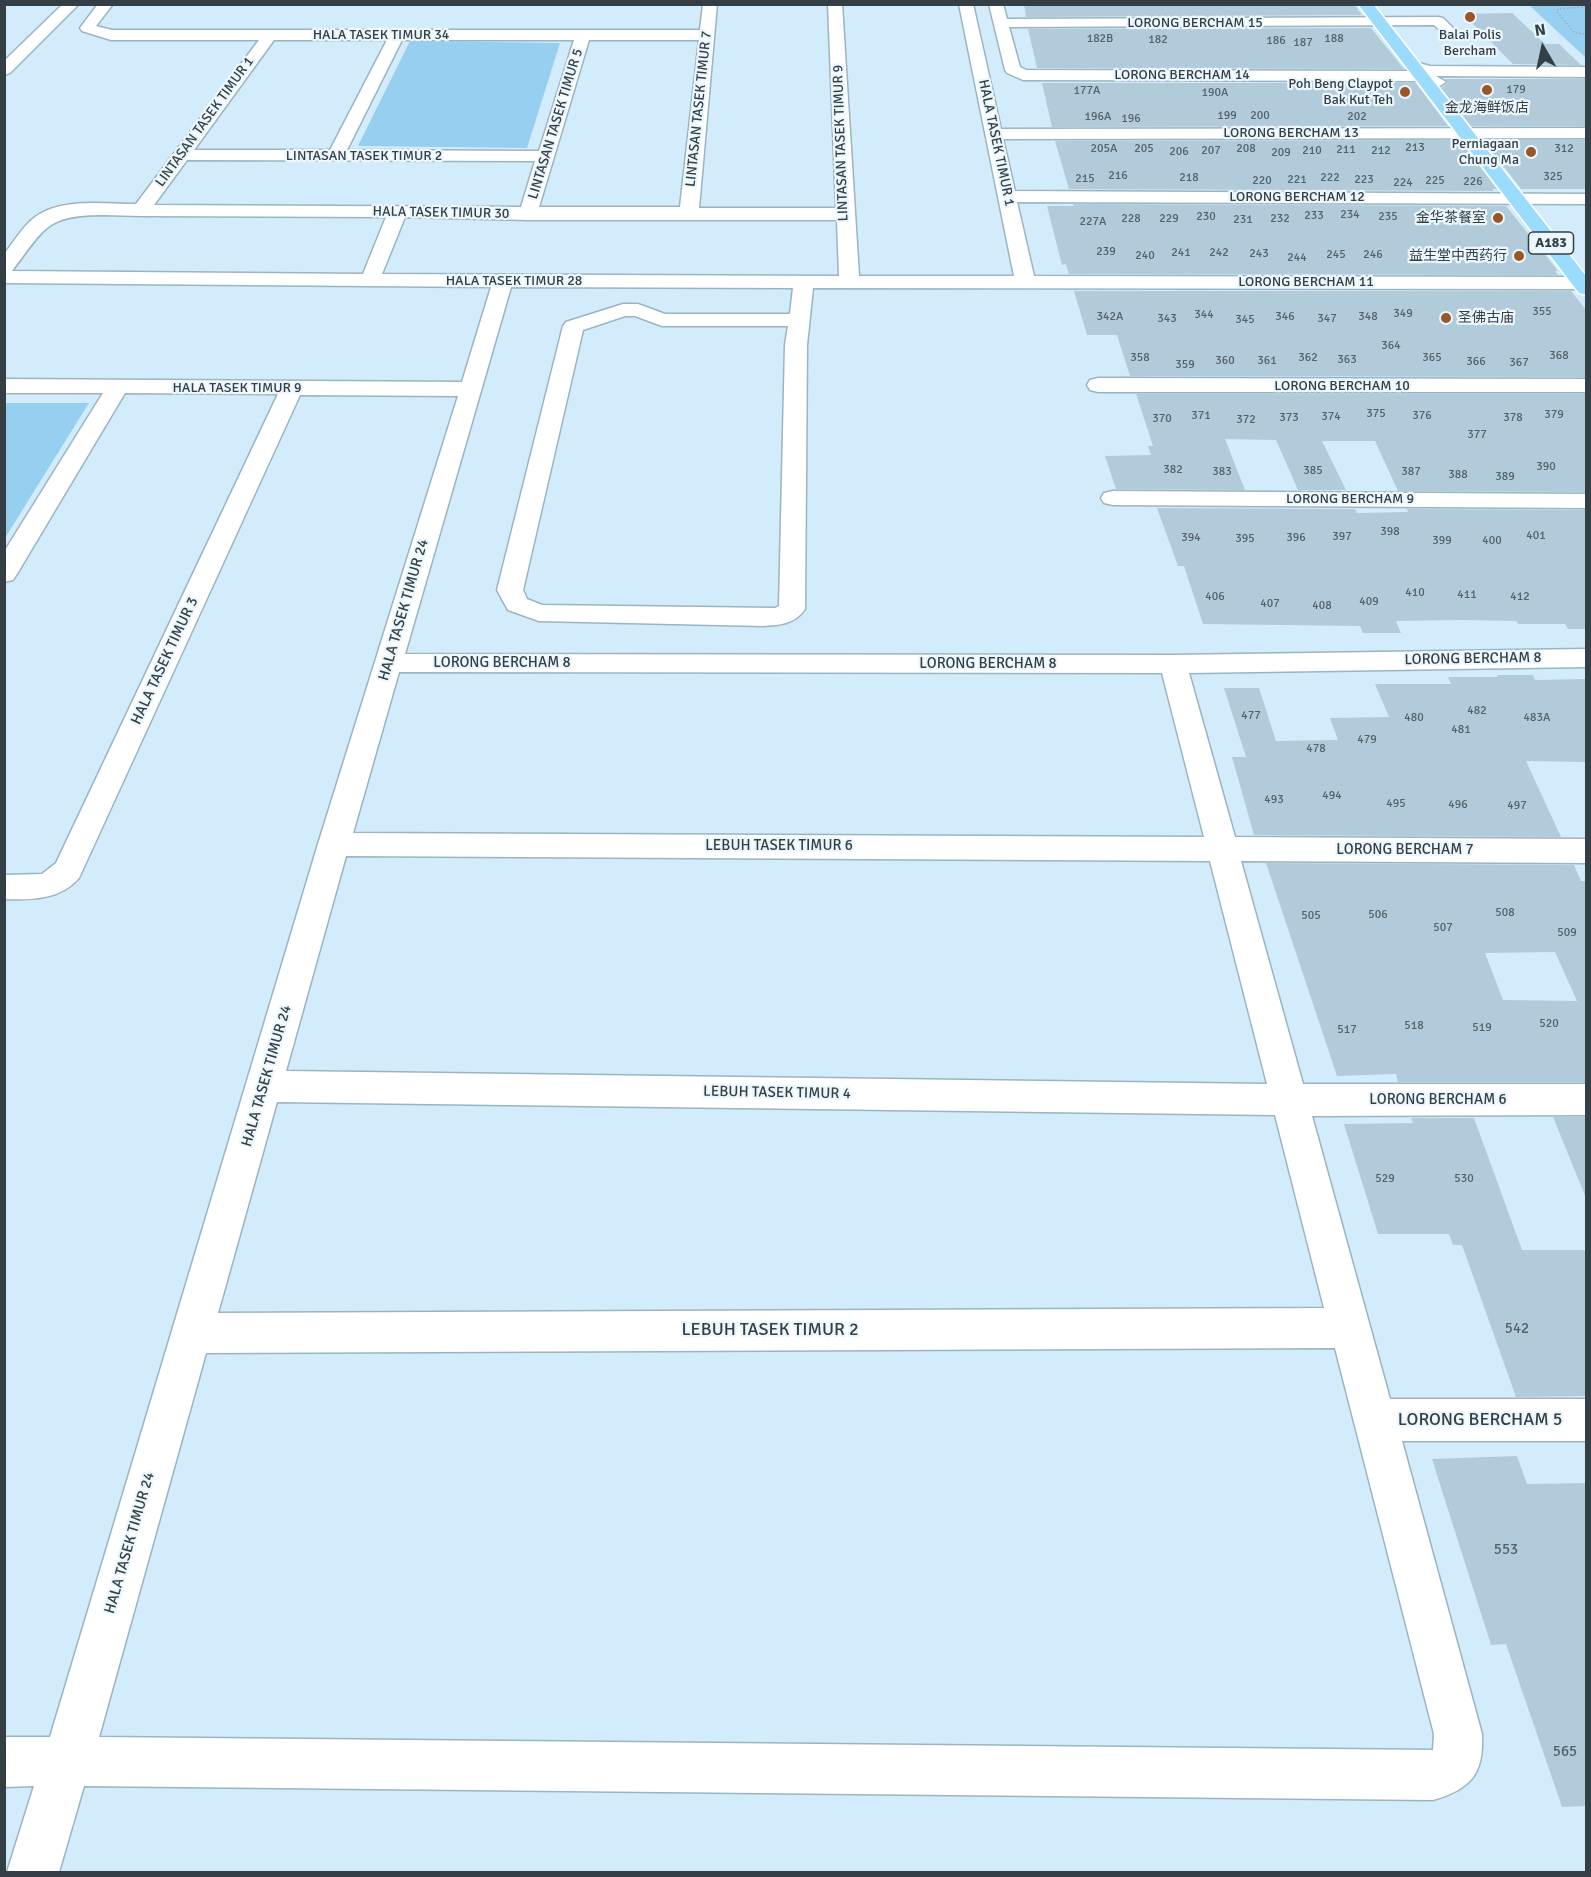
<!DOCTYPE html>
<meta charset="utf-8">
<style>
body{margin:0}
#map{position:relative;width:1591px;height:1877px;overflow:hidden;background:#d2ecfb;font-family:Signika,sans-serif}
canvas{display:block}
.frame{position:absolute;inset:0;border:6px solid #343f45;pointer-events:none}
.north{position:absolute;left:1513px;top:18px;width:60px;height:60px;-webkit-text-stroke:4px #ecf7fd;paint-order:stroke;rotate:351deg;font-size:16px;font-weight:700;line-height:24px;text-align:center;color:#343f45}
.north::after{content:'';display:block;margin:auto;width:21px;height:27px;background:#343f45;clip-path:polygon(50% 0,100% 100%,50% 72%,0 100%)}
</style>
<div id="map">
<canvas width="1591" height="1877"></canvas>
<div class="frame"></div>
<div class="north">N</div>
</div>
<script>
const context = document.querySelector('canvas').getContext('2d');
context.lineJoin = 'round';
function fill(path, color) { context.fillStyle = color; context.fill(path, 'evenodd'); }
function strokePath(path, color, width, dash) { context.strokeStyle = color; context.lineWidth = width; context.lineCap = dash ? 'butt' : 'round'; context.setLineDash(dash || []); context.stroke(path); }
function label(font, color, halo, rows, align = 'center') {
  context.font = font + ' Signika,"Noto Sans SC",sans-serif'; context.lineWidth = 4.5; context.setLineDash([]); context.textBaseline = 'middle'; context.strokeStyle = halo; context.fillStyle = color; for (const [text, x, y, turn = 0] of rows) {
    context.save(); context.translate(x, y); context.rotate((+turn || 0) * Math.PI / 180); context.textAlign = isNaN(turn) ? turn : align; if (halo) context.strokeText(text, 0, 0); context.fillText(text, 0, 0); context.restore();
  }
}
fill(new Path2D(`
 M1529 5H1586V58Z
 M410 41 560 43 527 148 358 146Z
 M5 403H89L5 538 4 403Z`), '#96cfef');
fill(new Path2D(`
 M1024 4H1354L1362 15 1026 17Z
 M1512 13 1545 44H1559L1581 65 1513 64 1463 14Z
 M1371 28 1404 69 1037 68 1028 29Z
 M1445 79H1587V126H1471L1441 88 1448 83Z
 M1042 83H1416L1448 126 1052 127Z
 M1460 140 1497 189H1492L1494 191 1069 189 1055 141Z
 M1483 140H1587V189H1521Z
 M1073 204 1506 206 1558 271H1555L1558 275 1069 274 1066 264 1062 265 1047 206H1074Z
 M1074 291H1571L1587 311V377L1130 376 1117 335H1087Z
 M1136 394H1587V492L1398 491 1375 441H1322L1346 490H1298L1276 440 1225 439 1245 490 1116 489 1105 456 1151 455 1148 446H1153Z
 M1157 508 1355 509 1357 513 1408 512 1407 509 1587 510V629H1568L1565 624H1518L1516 621 1461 620 1396 621 1401 633H1363L1360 626 1203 624 1184 566H1178Z
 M1497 675H1533L1535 680 1587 679V762L1526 761 1561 837 1254 835 1232 757H1246L1224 688H1259L1276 741 1338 740 1330 718 1389 717 1375 684H1451L1448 677H1498Z
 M1266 863 1574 865 1581 881H1587V1082H1398L1396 1074 1337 1076ZM1555 952 1577 1001 1503 1000 1485 953Z
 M1553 1117H1587V1197L1586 1198Z
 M1411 1118H1474L1522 1250H1587V1396L1516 1397 1462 1245H1453L1449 1234H1378L1344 1124 1413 1123Z
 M1517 1456 1527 1484 1587 1483V1806L1562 1807 1506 1644 1491 1645 1432 1459Z`), '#b1cbda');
const minor = new Path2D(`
 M63 4H79L10 73 4 75V61Z
 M98 4H113L96 26 112 30H700L703 4H717L699 208H836L828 4H842L859 276H1014L959 4H973L1001 129 1586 128V138L1003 139 1015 191 1586 194V204L1017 202 1034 276 1586 277V289L813 288 807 345 805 609C795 624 780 625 763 626L539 621 508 610 497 590 563 326 566 322 623 304H638L665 314H790L793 288 511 287 405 654 1173 655 1586 649V667L1189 673 1235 837 1586 839V863L1241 861 1303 1084H1586V1115L1312 1116 1390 1399H1586V1441H1402L1482 1734C1484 1774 1471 1789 1433 1800L84 1786 59 1872H7L34 1786 4 1787V1737H50L318 844 458 396 300 395 79 878C60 900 31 900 4 899V875L42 874 56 863 278 394 125 393 17 574 13 580 4 582V552L103 393H4V379L462 382 491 287 4 283V254C14 242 22 227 34 218 60 197 105 204 136 204L259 40H111L82 31 80 28ZM274 40H387L330 150H194ZM402 40H574L539 151 347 150ZM589 40H699L680 207H539ZM187 160 535 161 521 207 154 205ZM104 215 141 216 386 217 363 274 12 271C45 228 46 215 104 215ZM405 217 528 220H837L839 276 382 274ZM625 316H635L662 326H788L785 345 779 606 775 608 542 605 527 599 523 590 583 330ZM399 672 1162 673 1204 837 353 833ZM346 856 1210 861 1267 1084 286 1071ZM277 1102 1275 1115 1324 1308 218 1313ZM1335 1348 1434 1734 1433 1750 99 1737 206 1353Z
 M989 4H1003L1007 19 1438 17 1443 18 1456 31 1454 34H1444L1434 25 1009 27 1020 67 1026 70 1413 71 1407 67 1415 62 1430 66 1586 67V77L1436 76 1446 82 1438 87 1419 81 1023 80 1007 73 1005 70Z
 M1098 378 1586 379V392H1098L1090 390 1087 385 1090 380Z
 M1113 491 1586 494V508L1113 505 1104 503 1101 498 1104 493Z`);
const major = new Path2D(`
 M1358 4H1373L1586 276V295L1579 293Z`);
strokePath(minor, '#9bb4c3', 3);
strokePath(major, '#fff', 3);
strokePath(new Path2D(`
 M1586 7 1558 9 1557 12 1575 33 1586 34`), '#9cb0bc', 1.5, [1.5, 2]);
fill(minor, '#fff');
fill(major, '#9bdcfc');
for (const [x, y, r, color] of [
 [1470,17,6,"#995626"],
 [1487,90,6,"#995626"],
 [1405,92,6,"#995626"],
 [1531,152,6,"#995626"],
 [1498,218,6,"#995626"],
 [1519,256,6,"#995626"],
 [1446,318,6,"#995626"]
]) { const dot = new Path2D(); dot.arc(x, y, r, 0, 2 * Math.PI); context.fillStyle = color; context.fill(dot); strokePath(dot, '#ecf7fd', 2); }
label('12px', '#53626a', null, [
 ["182B",1100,39],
 ["188",1334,39],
 ["182",1158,40],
 ["186",1276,41],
 ["187",1303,43],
 ["179",1516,90],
 ["177A",1087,91],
 ["190A",1215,93],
 ["199",1227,116],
 ["200",1260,116],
 ["196A",1098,117],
 ["202",1357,117],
 ["196",1131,119],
 ["213",1415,148],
 ["205A",1104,149],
 ["205",1144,149],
 ["208",1246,149],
 ["312",1564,149],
 ["211",1346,150],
 ["207",1211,151],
 ["210",1312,151],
 ["212",1381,151],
 ["206",1179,152],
 ["209",1281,153],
 ["216",1118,176],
 ["325",1553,177],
 ["218",1189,178],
 ["222",1330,178],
 ["215",1085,179],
 ["221",1297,180],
 ["223",1364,180],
 ["220",1262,181],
 ["225",1435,181],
 ["226",1473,182],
 ["224",1403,183],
 ["234",1350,215],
 ["233",1314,216],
 ["230",1206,217],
 ["235",1388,217],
 ["228",1131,219],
 ["229",1169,219],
 ["232",1280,219],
 ["231",1243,220],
 ["227A",1093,222],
 ["239",1106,252],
 ["241",1181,253],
 ["242",1219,253],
 ["243",1259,254],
 ["245",1336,255],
 ["246",1373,255],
 ["240",1145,256],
 ["244",1297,258],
 ["355",1542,312],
 ["349",1403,314],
 ["344",1204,315],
 ["342A",1110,317],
 ["346",1285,317],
 ["348",1368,317],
 ["343",1167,319],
 ["347",1327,319],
 ["345",1245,320],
 ["364",1391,346],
 ["368",1559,356],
 ["358",1140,358],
 ["362",1308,358],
 ["365",1432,358],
 ["363",1347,360],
 ["360",1225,361],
 ["361",1267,361],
 ["366",1476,362],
 ["367",1519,363],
 ["359",1185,365],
 ["375",1376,414],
 ["379",1554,415],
 ["371",1201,416],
 ["376",1422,416],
 ["374",1331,417],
 ["373",1289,418],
 ["378",1513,418],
 ["370",1162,419],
 ["372",1246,420],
 ["377",1477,435],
 ["390",1546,467],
 ["382",1173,470],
 ["385",1313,471],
 ["383",1222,472],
 ["387",1411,472],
 ["388",1458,475],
 ["389",1505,477],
 ["398",1390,532],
 ["401",1536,536],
 ["397",1342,537],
 ["394",1191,538],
 ["396",1296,538],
 ["395",1245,539],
 ["399",1442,541],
 ["400",1492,541],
 ["410",1415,593],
 ["411",1467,595],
 ["406",1215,597],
 ["412",1520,597],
 ["409",1369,602],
 ["407",1270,604],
 ["408",1322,606],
 ["482",1477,711],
 ["477",1251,716],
 ["480",1414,718],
 ["483A",1537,718],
 ["481",1461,730],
 ["479",1367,740],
 ["478",1316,749],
 ["494",1332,796],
 ["493",1274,800],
 ["495",1396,804],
 ["496",1458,805],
 ["497",1517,806],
 ["508",1505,913],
 ["506",1378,915],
 ["505",1311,916],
 ["507",1443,928],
 ["509",1567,933],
 ["520",1549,1024],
 ["518",1414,1026],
 ["519",1482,1028],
 ["517",1347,1030],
 ["529",1385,1179],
 ["530",1464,1179]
]);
label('14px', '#343f45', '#ecf7fd', [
 ["LORONG BERCHAM 15",1195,23],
 ["HALA TASEK TIMUR 34",381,35],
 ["LORONG BERCHAM 14",1182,75],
 ["LINTASAN TASEK TIMUR 7",699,109,-84],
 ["LINTASAN TASEK TIMUR 1",205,122,-54],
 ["LINTASAN TASEK TIMUR 5",556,124,-73],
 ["LORONG BERCHAM 13",1291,133],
 ["LINTASAN TASEK TIMUR 9",841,143,-92],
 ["HALA TASEK TIMUR 1",996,143,78],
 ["LINTASAN TASEK TIMUR 2",364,156],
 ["LORONG BERCHAM 12",1297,197],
 ["HALA TASEK TIMUR 30",441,213,1],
 ["HALA TASEK TIMUR 28",514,281],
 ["LORONG BERCHAM 11",1306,282],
 ["LORONG BERCHAM 10",1342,386],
 ["HALA TASEK TIMUR 9",237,388],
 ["LORONG BERCHAM 9",1350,499]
]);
label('14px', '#343f45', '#ecf7fd', [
 ["Balai Polis",1470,35,"center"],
 ["Bercham",1470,51,"center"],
 ["Poh Beng Claypot",1393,84],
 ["Bak Kut Teh",1393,100],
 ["金龙海鲜饭店",1487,108,"center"],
 ["Perniagaan",1519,144],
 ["Chung Ma",1519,160],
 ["金华茶餐室",1486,218],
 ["益生堂中西药行",1507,256],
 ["圣佛古庙",1458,318,"left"]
], 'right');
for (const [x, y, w] of [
 [1551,243,45]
]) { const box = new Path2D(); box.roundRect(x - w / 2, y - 11, w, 22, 4.5); context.fillStyle = '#ecf7fd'; context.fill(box); strokePath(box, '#343f45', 1.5); }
label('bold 14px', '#343f45', null, [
 ["A183",1551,243]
]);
label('15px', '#343f45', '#ecf7fd', [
 ["HALA TASEK TIMUR 24",404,610,-74],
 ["LORONG BERCHAM 8",1473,659,-1],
 ["HALA TASEK TIMUR 3",165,661,-65],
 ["LORONG BERCHAM 8",502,663],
 ["LORONG BERCHAM 8",988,664],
 ["LEBUH TASEK TIMUR 6",779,846],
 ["LORONG BERCHAM 7",1405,850],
 ["HALA TASEK TIMUR 24",267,1076,-74],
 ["LEBUH TASEK TIMUR 4",777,1093,1],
 ["LORONG BERCHAM 6",1438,1100],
 ["HALA TASEK TIMUR 24",130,1543,-74]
]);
label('15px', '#53626a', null, [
 ["542",1517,1329],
 ["553",1506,1550],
 ["565",1565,1752]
]);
label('18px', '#343f45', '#ecf7fd', [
 ["LEBUH TASEK TIMUR 2",770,1330],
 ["LORONG BERCHAM 5",1480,1420]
]);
</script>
